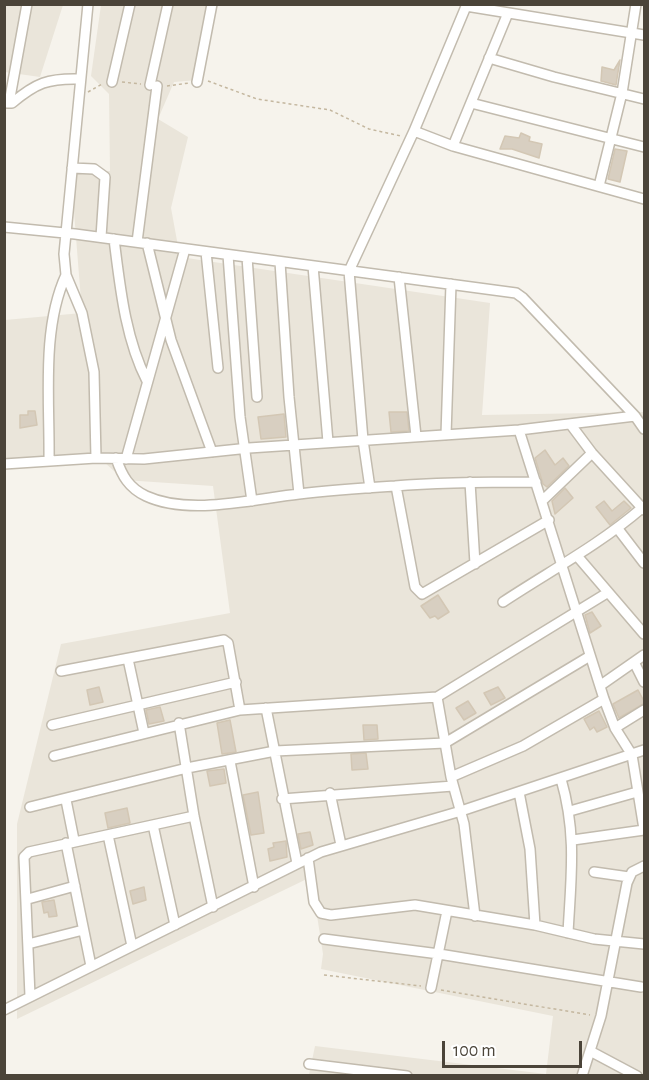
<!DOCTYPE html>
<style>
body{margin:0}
#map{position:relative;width:649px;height:1080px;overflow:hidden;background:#f6f3ec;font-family:"Alegreya Sans",sans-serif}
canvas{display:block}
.frame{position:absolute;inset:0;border:6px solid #4b4439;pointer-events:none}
.scale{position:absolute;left:442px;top:1041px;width:140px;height:27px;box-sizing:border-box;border:3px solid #4b4439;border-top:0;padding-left:8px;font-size:18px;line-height:21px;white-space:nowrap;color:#4b4439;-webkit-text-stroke:4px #fff;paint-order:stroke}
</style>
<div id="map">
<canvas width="649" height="1080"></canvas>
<div class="frame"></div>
<div class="scale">100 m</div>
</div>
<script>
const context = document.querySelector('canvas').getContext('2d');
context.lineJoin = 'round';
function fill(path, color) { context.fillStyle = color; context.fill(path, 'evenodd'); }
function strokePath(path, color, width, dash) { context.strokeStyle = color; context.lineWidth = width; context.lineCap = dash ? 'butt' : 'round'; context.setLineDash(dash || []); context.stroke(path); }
fill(new Path2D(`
 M5 5H63L40 77 5 72Z
 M101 5H214L198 80 174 82 158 119 188 137 171 208 180 257 490 303 482 415 644 412V1075H309L315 1046 546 1074 553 1016 321 969 323 954 311 877 17 1019V824L61 644 230 613 213 486 124 480 104 462 5 467V320L82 313 74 212 67 172 110 171 109 94 91 76Z`), '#eae5da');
const building = new Path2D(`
 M620 60 616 85 601 81 602 67 614 70Z
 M521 133 530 137 529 141 542 144 539 158 512 149H500L505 136 519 138Z
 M615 149 627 151 620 182 608 179Z
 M28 411H35L37 425 20 428V415H28Z
 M389 412H407L409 431 391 432Z
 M284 414 286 437 261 439 258 417Z
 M545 450 555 465 563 458 569 466 547 487 543 484 535 458Z
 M565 488 573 498 555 514 552 501Z
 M604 501 612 511 624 501 631 508 610 525 596 507Z
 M438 595 449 612 438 619 435 616 430 618 421 606Z
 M592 612 601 626 590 633 585 615Z
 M99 687 103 702 90 705 87 690Z
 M498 687 505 698 491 705 484 693Z
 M638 690 645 703 619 718 613 704Z
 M468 701 476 713 464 720 456 708Z
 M160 707 164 721 149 724 146 710Z
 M599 711 607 727 597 732 594 727 590 730 584 719Z
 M230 720 236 752 222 754 217 723Z
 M363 725H377L378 739 364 740Z
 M366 753 368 769 352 770 351 754Z
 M224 769 226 783 210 786 207 771Z
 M258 792 264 833 251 835 243 795Z
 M127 808 130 823 108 828 105 813Z
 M310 832 313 845 301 849 298 834Z
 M286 841 287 857 270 861 268 849 274 847 273 843Z
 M144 887 146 900 133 904 130 891Z
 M54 900 57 916 49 917 48 912 44 913 42 902Z`);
fill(building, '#d8cfc1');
strokePath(building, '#d3c7b4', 1.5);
const minor = new Path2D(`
 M88 4 64 254 66 275 82 313 94 372 96 458
 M466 6 644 35
 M489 58 554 77 644 99
 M112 82 130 4
 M197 82 212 4
 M150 85 168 4
 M7 103H12C36 83 48 78 80 79
 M9 103 27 4
 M471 103 644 147
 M414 131 453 146 644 199
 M453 146 508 13
 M72 168 94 169 105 177 101 237
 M599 186 622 93 636 4
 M4 227 75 234 516 293 523 298 635 416 644 429
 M114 239C120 286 125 338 147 381
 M137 242 157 86
 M147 243 171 340 212 452
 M206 252 218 368
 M228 255 240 417 252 501
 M247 257 257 397
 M280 262 289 397 299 494
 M313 266 328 442
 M399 277 416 436
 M571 425 592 453 644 510
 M519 430 604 699 615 728 632 755 644 829
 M446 435 451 284
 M116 458C122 476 129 488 146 496 189 516 254 499 299 494 331 490 363 488 395 486 442 482 489 482 536 482
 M126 459 185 249
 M49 461C50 402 41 329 66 275
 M4 464 96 458 144 459 249 448 519 430 635 416
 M470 482 475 564
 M396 486 415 587 422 594 549 520
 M370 488 363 440 349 271 414 131 467 4
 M543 500 592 453
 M618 529 644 563
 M578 557 644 634
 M503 602C550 571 599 545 642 508
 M128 659 144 733
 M634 662 644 682
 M61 671 224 640 228 643 240 710
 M601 685 644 655
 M437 697 451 777 464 824 475 916
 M266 708 297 863
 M179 723 194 816 213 907
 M52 725 236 682
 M615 728 644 710
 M54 756 240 710 437 697 607 593
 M230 761 254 887
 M451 777 523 746 604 699
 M561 779C577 834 571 877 568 933
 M519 792 530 849 535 925
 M330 793 341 845
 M282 799 453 786
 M66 800 74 840
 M30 807 187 768 275 751 445 743 590 656
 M570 811 637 792
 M153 825 175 925
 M108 835 132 946
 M573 840 644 830
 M66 843 91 966
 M308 858 314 902 321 913 331 915 415 905 535 925 594 939 644 944
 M594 872 629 877
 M28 899 75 886
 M324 939 439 954 641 987
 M28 944 83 930
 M431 988 447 911
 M30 996 24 857 29 852 194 816
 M4 1010 321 852 461 811 644 750
 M590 1051 637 1076
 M309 1064 407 1076
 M582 1076 601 1016 627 883 632 872 644 866`);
strokePath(minor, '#c2bbae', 12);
strokePath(new Path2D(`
 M208 81 257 99 330 110 369 129 401 136
 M122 82 141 84
 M167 86 189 83
 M88 92 102 84
 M324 975 421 986
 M441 990 590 1015`), '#c4b79f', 1.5, [3, 3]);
strokePath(minor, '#fff', 9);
</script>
